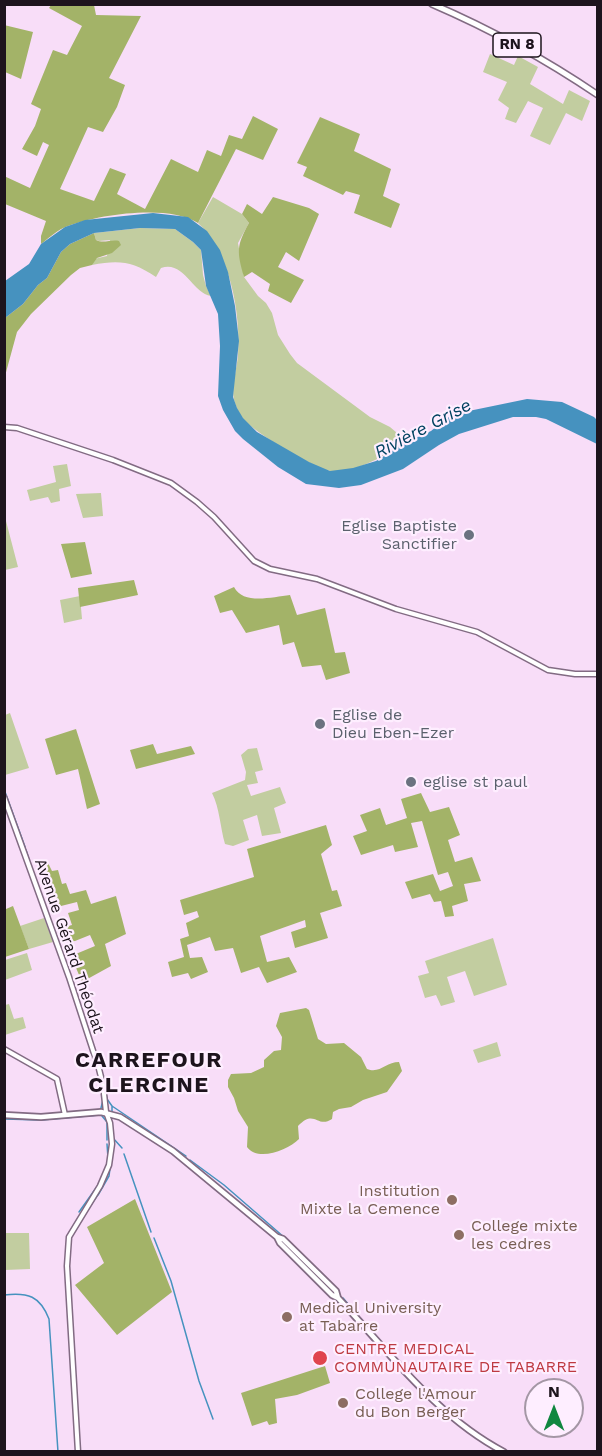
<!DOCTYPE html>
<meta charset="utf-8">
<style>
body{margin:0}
#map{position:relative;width:602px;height:1456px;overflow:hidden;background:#f8ddf8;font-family:"Work Sans",sans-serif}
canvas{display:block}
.frame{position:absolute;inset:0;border:6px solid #1d141d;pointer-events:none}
.north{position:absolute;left:524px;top:1378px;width:60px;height:60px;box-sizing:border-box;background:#feeeff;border:2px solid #a497a5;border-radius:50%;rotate:0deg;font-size:16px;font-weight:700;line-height:24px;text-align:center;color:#1d141d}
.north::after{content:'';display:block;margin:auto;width:21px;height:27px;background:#108740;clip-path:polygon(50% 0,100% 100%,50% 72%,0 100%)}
</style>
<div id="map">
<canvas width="602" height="1456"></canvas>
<div class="frame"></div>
<div class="north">N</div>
</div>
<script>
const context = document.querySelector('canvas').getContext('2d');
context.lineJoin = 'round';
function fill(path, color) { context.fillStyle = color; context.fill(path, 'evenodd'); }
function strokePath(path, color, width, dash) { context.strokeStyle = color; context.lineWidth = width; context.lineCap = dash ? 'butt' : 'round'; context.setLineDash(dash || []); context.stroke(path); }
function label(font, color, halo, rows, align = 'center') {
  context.font = font + ' "Work Sans",sans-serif'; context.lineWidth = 4.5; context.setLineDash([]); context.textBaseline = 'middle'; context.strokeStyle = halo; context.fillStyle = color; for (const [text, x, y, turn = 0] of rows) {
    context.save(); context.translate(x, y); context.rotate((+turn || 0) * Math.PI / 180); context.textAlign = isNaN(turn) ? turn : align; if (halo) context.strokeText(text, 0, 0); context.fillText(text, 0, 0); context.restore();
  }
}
fill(new Path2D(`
 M490 54 514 65 518 56 538 67 530 84 563 104 569 90 590 101 582 121 566 113 550 145 530 136 543 108 528 101 516 123 505 119 509 108 498 100 507 82 483 72Z
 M213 197 242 214 249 223 238 243 244 277 258 296 266 303 272 313 278 335 290 354 297 363 370 417 390 427 403 438 405 443C386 454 366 467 344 471 340 471 334 472 330 471 312 467 257 434 244 420 239 414 236 407 234 400 231 387 237 368 238 355 241 314 230 251 198 223Z
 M140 228 175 229 193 242 201 250 203 275 206 286 211 296C192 293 184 260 161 268L156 277C132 261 119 260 92 265L94 259 107 256 110 240 99 241 96 240 94 233Z
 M67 464 71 486 59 489 60 501 51 503 48 497 30 501 27 490 56 482 53 466Z
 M101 493 103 516 83 518 76 494Z
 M5 521H6L18 567 5 570Z
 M80 596 82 619 64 623 60 600Z
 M10 713 29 768 5 775V715Z
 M257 748 263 770 255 772 258 783 247 785 251 796 280 787 286 803 274 808 281 833 262 836 257 815 243 820 249 840 233 846 225 844C220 827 220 809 212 793L245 780 246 772 241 755 248 749Z
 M44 918 53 942 29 949 20 926Z
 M493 938 507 985 474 996 465 971 447 977 455 1002 441 1006 436 995 425 998 418 976 429 973 425 961Z
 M27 953 32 970 5 980V960Z
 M9 1004 14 1019 23 1017 26 1028 5 1035V1005Z
 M497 1042 501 1056 478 1063 473 1050Z
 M5 1233H29L30 1269 5 1270Z`), '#c2cda0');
fill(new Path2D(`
 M51 5H94L96 15 141 16 109 78 125 85 117 107 103 132 88 127 60 189 94 201 110 168 126 174 117 194 145 209 171 159 198 172 207 150 221 156 229 135 242 139 253 116 278 129 263 160 236 149 198 223C170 204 99 214 68 226 58 229 49 238 41 244V236L46 221 5 204 4 176 30 188 49 145 43 142 37 156 22 149 35 126 41 109 31 104 53 50 67 55 82 26 49 8Z
 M4 25 33 32 21 79 5 72Z
 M320 117 360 134 354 151 391 169 383 196 400 204 391 228 354 213 360 195 346 191 343 195 303 176 307 167 297 163Z
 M273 197 309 208 319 214 299 261 286 252 278 267 304 280 291 303 268 291 270 284 252 272 244 277C237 252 236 246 249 223L242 214 247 204 262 214Z
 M94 233 96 240C103 244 112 239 119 241L121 245 112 253 97 258 92 265 80 268 71 275 31 314 17 332 5 376V318L23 304 38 285 47 278 61 252 70 244Z
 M85 542 92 574 71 578 61 544Z
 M134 580 138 595 80 607 78 588Z
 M234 587C243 605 272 597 290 595L297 615 325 608 335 653 345 652 350 673 326 680 321 665 302 667 294 642 283 645 279 625 246 633 232 610 220 613 214 596Z
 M76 729 100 804 87 809 78 769 56 775 45 739Z
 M153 744 157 754 191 746 195 754 136 769 130 750Z
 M421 793 430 812 449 807 460 835 448 840 455 862 472 857 481 881 464 884 468 901 452 906 454 916 445 917 441 901 434 902 430 894 412 899 405 882 433 874 440 891 453 886 448 872 438 875 422 821 411 823 418 847 395 852 393 845 361 855 353 836 367 831 360 815 380 808 386 825 407 818 401 799Z
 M326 825 332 845 321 854 332 891 337 890 342 906 320 913 328 938 295 948 291 932 306 927 305 920 260 936 267 962 289 957 297 972 267 983 259 967 241 973 233 948 215 951 210 937 187 945 190 958 202 957 208 972 191 979 188 973 172 977 168 962 184 957 180 939 189 936 186 923 199 917 197 911 184 915 180 900 254 877 247 849Z
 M48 863 52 871 58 870 62 884 66 883 70 894 86 890 91 904 116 896 126 934 105 944 111 966 82 982 71 956 95 946 90 935 75 941 67 942 61 928 72 925 68 913 79 910 77 902 53 908 43 875 38 868Z
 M5 906 6 909 13 906 29 949 5 957Z
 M306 1008 309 1010 318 1039 326 1044 344 1043 361 1057 367 1069C380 1074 386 1062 399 1062L402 1071 387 1092 363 1100 351 1107 339 1109 333 1112 332 1119C317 1129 315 1108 298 1126L299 1139C288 1150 258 1162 247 1147L248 1127 238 1111 234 1098 228 1087V1080L231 1074 251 1073 264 1067V1060L274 1051 281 1050 282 1037 276 1026 280 1013Z
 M135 1199 172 1292 117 1335 75 1285 104 1263 87 1227Z
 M325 1366 330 1383 297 1395 275 1399 277 1423 269 1425 267 1421 252 1426 241 1393Z`), '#a3b368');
fill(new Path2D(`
 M153 213 188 217 207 231 220 250 228 272 235 306 239 341 233 397 237 408 243 418 257 432 309 462 330 471 353 468 376 461 405 443 431 431 447 418 459 413 527 399 562 402 594 417 597 420V444L546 419 536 417H513L459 434 439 445 403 469 361 485 339 488 306 484 278 467 243 439 235 431 223 410 218 396 220 346 218 314 206 286 201 250 193 242 175 229 140 228 94 233 70 244 61 252 47 278 38 285 23 304 5 318V281L29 264 41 244 65 227 85 220Z`), '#4692bf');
strokePath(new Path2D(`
 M4 789 25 847
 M26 850 30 863
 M63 955 66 963
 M84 1028 95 1064
 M98 1060 107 1099 112 1106V1112
 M112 1106 186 1156
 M101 1108 103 1100
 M102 1116 107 1122V1140
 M111 1117 113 1138 122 1148
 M4 1119 41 1120 99 1115
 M107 1144 108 1158
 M124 1154 151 1232
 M190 1160 224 1185 285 1238
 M98 1195 109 1176 113 1146
 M79 1212 101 1181
 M80 1221 97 1196
 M154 1238 171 1281 199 1381 213 1419
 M4 1295C28 1292 40 1296 49 1319L58 1452
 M343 1298 372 1332
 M387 1349 395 1357
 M397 1359 406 1370`), '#4692bf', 1.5);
const tertiary = new Path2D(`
 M4 427 17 428 113 460 171 483 197 502 214 517 254 561 270 569 317 579 396 609 477 632 548 670 575 674H598
 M4 797 69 977 99 1069 103 1085 106 1112 110 1123 112 1144 109 1165 100 1186 69 1237 67 1266 78 1452
 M4 1049 57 1079 65 1115`);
const secondary = new Path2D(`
 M4 1115 41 1117 101 1112 120 1117 173 1151 277 1237 283 1239 336 1291 338 1298
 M277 1237 280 1243 332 1295 338 1298C389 1352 437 1417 504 1452`);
const primary = new Path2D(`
 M432 4C490 29 545 59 598 95`);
strokePath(tertiary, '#826b83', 7);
strokePath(secondary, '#826b83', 8);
strokePath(primary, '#826b83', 8);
strokePath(tertiary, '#fff', 4);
strokePath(secondary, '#fff', 4.5);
strokePath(primary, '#fff', 5);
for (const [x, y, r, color] of [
 [469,535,6,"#6b7280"],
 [320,724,6,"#6b7280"],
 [411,782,6,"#6b7280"],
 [452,1200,6,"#8d6e63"],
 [459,1235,6,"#8d6e63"],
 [287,1317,6,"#8d6e63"],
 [320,1358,8,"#e0444e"],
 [343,1403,6,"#8d6e63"]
]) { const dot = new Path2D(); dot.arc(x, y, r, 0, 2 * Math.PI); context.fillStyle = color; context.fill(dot); strokePath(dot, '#feeeff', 2); }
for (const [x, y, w] of [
 [517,45,48]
]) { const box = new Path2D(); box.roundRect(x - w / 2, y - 12, w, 24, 4.5); context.fillStyle = '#feeeff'; context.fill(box); strokePath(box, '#1d141d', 1.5); }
label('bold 15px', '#1d141d', null, [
 ["RN 8",517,45]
]);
label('16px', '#5b616d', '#feeeff', [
 ["Eglise Baptiste",457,526,"right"],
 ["Sanctifier",457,544,"right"],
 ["Eglise de",332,715],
 ["Dieu Eben-Ezer",332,733],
 ["eglise st paul",423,782]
], 'left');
label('16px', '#1d141d', '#feeeff', [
 ["Avenue Gérard Théodat",69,946,71]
]);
label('16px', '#785e54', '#feeeff', [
 ["Institution",440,1191,"right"],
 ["Mixte la Cemence",440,1209,"right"],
 ["College mixte",471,1226],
 ["les cedres",471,1244],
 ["Medical University",299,1308],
 ["at Tabarre",299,1326],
 ["College l'Amour",355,1394],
 ["du Bon Berger",355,1412]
], 'left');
label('16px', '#be3a42', '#feeeff', [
 ["CENTRE MEDICAL",334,1349],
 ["COMMUNAUTAIRE DE TABARRE",334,1367]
], 'left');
label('italic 18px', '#004260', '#feeeff', [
 ["Rivière Grise",423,429,-28]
]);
context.letterSpacing = '1.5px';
label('bold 22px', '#1d141d', '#feeeff', [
 ["CARREFOUR",149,1061],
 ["CLERCINE",149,1086]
]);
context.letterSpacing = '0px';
</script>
